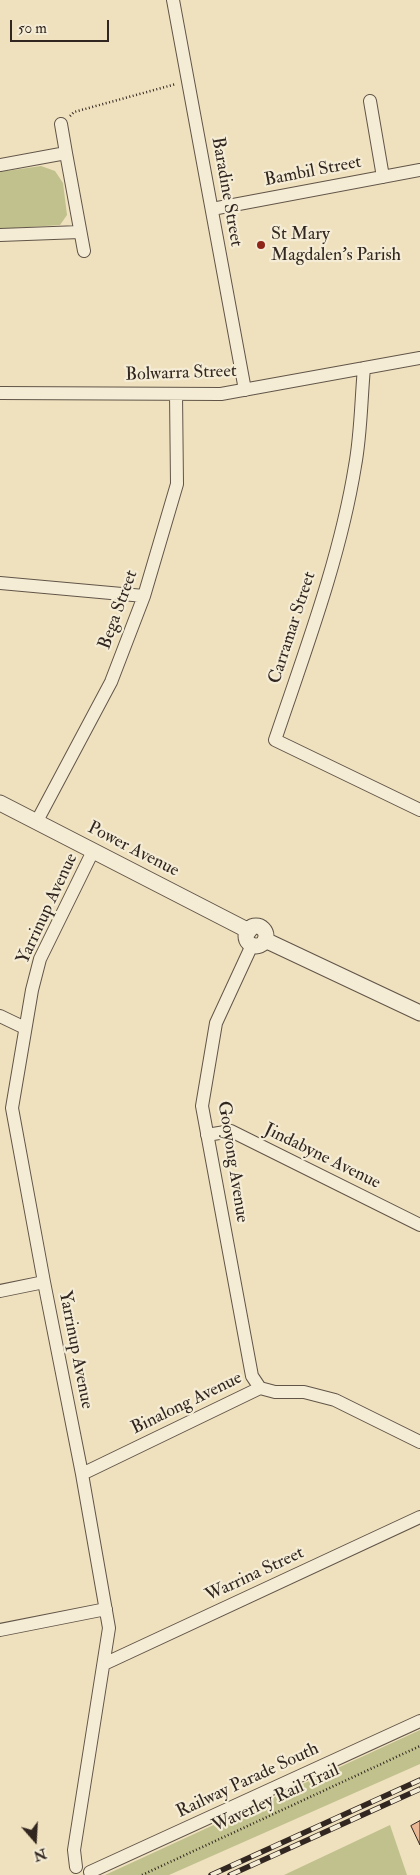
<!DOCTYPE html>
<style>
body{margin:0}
#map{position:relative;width:420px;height:1875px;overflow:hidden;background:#efe1be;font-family:"IM FELL Double Pica",serif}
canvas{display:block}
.north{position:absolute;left:10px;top:1815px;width:50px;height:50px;-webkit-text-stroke:4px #f5ecd5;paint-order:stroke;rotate:161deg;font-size:14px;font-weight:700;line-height:20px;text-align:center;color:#322620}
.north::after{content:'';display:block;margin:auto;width:18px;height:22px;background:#322620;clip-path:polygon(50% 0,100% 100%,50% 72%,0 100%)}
.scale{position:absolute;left:10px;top:20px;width:99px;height:22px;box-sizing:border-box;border:2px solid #322620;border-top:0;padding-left:6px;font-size:15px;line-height:18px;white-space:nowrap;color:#322620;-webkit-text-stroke:4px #f5ecd5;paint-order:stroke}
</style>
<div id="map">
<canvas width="420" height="1875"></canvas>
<div class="north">N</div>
<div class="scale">50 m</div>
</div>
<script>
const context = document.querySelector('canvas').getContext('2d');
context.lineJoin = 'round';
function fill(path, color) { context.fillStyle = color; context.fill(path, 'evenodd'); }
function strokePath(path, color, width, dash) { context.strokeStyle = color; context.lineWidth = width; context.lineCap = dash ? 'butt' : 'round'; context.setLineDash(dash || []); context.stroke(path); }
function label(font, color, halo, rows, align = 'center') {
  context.font = font + ' "IM FELL Double Pica",serif'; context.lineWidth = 4.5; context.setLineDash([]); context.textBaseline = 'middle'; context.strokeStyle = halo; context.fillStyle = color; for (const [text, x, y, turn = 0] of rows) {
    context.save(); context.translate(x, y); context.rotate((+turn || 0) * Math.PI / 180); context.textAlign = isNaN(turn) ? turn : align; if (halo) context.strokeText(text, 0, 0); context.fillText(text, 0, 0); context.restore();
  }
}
fill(new Path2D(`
 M41 166 55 171 63 183 67 215 60 225 0 229V172Z
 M420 1730V1764L169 1875H105Z
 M390 1825 407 1875H284Z`), '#c0c18d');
const building = new Path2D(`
 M420 1821V1845L411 1826Z`);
fill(building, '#e9b794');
strokePath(building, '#322620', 1);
const minor = new Path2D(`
 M173 0 245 390
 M370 101 383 177
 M66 153 84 251
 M0 165 66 153 61 124
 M212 209 420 170
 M0 235 80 232
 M364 368C361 400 361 434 355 466 340 559 305 651 275 740L420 810
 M0 393 221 394 420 358
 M0 583 144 596
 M37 821 111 682 144 596 177 484 176 394
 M252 945 216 1023 202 1106 252 1376 260 1388
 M0 1016 25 1028
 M207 1135 231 1131 420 1225
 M0 1291 44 1282
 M82 1474 260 1388 275 1392H304L335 1400 420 1442
 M0 1630 106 1609
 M104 1664 420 1517
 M76 1867 74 1850 109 1628 82 1474 44 1282 12 1108 32 990 40 959 93 851
 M90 1872 420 1721`);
const tertiary = new Path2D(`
 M0 803 249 931
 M246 936a10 10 0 1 1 20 0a10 10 0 1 1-20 0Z
 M265 940 420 1013`);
strokePath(minor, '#615548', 14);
strokePath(tertiary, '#615548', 17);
strokePath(new Path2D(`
 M70 116 74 112 176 84
 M142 1875 420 1746`), '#322620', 2.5, [1, 2.5]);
strokePath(minor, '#f5ecd5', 12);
strokePath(tertiary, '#f5ecd5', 15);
const rail = new Path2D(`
 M211 1875 420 1780
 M230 1875 420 1789`);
strokePath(rail, '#322620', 5.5);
strokePath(rail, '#f5ecd5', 4, [11]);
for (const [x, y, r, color] of [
 [261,245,5,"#8f2418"]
]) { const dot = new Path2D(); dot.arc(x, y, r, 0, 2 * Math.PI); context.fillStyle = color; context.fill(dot); strokePath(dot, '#f5ecd5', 2); }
label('18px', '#322620', '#f5ecd5', [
 ["Bambil Street",313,172,-11],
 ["Baradine Street",226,192,80],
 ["Bolwarra Street",181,374,-2],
 ["Bega Street",119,610,-70],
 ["Carramar Street",293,628,-72],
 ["Power Avenue",133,850,27],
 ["Yarrinup Avenue",48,909,-65],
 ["Jindabyne Avenue",322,1157,26],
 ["Gooyong Avenue",232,1162,81],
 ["Yarrinup Avenue",75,1350,79],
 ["Binalong Avenue",187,1404,-26],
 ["Warrina Street",255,1575,-25],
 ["Railway Parade South",248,1781,-25],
 ["Waverley Rail Trail",276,1799,-25]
]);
label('18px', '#322620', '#f5ecd5', [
 ["St Mary",271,235],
 ["Magdalen's Parish",271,256]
], 'left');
</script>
